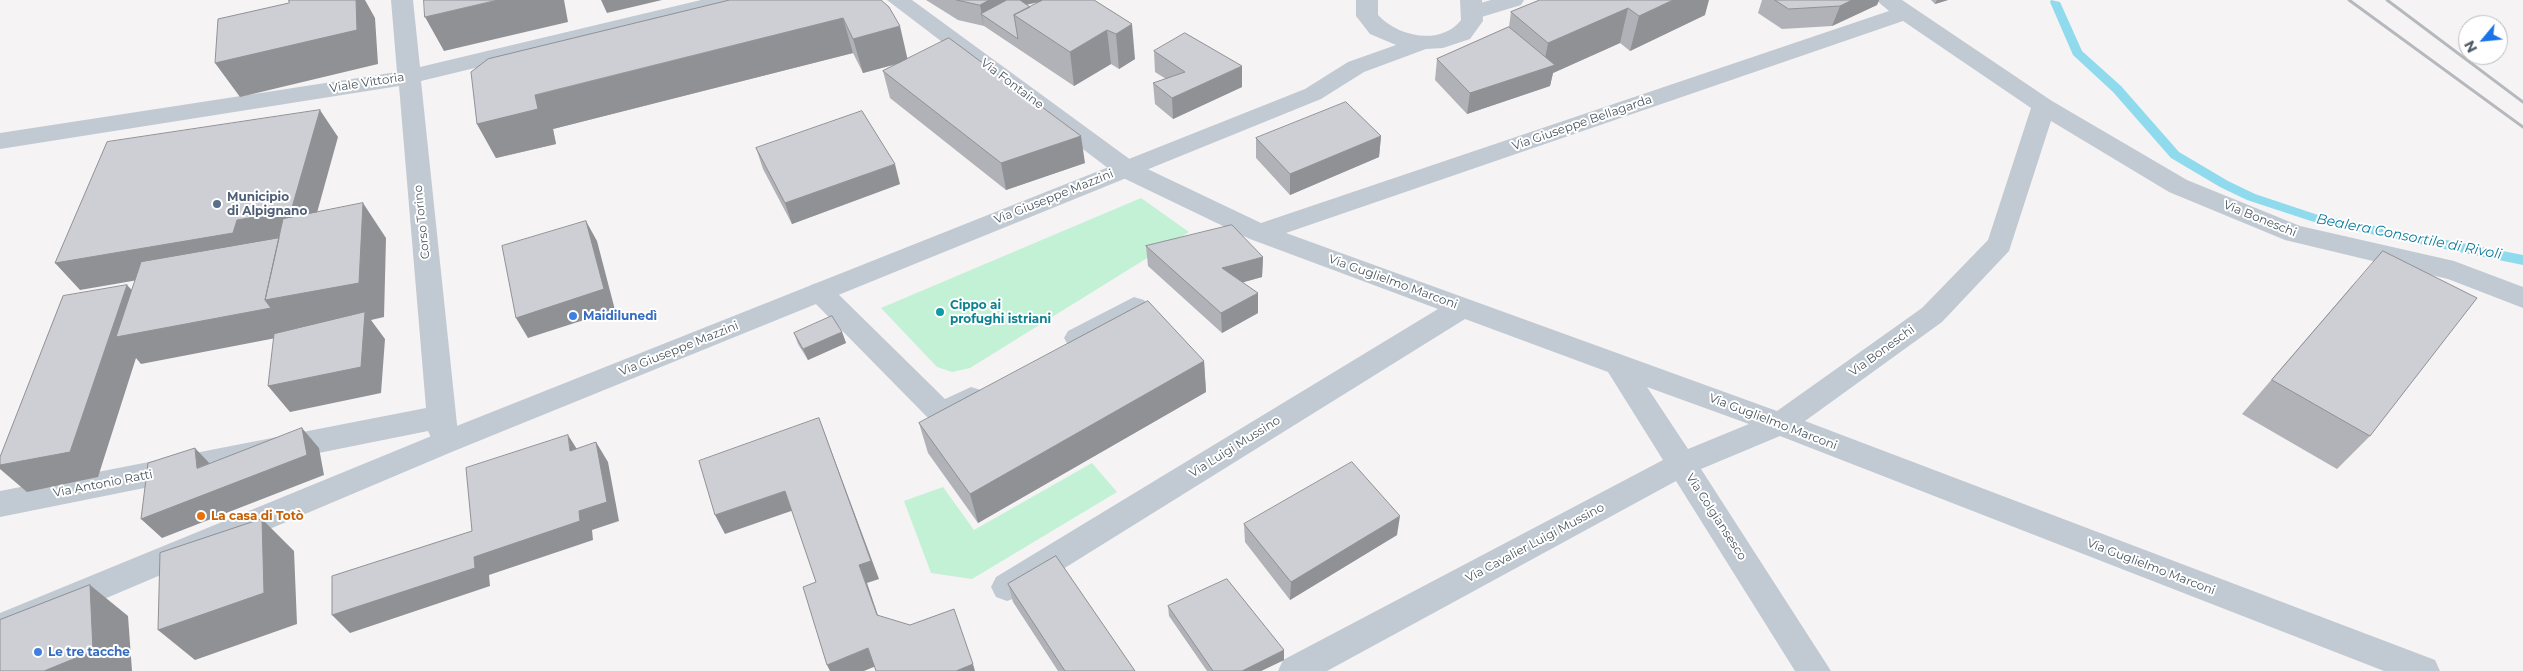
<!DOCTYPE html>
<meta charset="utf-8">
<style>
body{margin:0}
#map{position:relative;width:2523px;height:671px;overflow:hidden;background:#f5f3f3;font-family:Montserrat,sans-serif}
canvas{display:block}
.north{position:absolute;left:2458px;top:15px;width:50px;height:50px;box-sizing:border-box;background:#fff;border:1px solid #b7bbc0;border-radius:50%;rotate:242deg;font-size:14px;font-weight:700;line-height:20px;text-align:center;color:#4a5661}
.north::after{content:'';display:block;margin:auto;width:18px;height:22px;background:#1a73e8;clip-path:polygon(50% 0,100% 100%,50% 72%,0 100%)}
</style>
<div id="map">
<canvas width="2523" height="671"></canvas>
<div class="north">N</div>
</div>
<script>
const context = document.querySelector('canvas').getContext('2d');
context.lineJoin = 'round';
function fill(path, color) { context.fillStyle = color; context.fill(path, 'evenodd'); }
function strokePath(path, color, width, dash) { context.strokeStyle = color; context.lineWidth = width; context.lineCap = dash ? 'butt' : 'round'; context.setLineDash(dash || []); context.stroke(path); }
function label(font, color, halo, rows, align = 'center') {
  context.font = font + ' Montserrat,sans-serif'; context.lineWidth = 4; context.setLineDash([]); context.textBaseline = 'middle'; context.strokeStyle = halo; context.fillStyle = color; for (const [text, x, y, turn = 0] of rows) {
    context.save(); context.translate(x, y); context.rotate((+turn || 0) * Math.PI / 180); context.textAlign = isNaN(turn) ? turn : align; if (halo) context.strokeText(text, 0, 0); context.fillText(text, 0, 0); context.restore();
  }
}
fill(new Path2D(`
 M1141 198 1189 232 970 368 952 372 937 367 881 308Z
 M1092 463 1117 492 972 579 931 573 904 501 943 487 974 530Z`), '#c3f1d5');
fill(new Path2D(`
 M2051 0 2060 2 2082 51 2121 86 2179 152 2228 181 2255 194 2318 215 2523 255V265L2317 223 2247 200 2220 187 2171 158 2113 92 2073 55 2050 2Z`), '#90daee');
fill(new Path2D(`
 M820 282 829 285 945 399 971 387 981 390 985 398 981 406 942 425 932 422 811 299 807 292 811 285Z
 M1134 297 1144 300 1148 307 1144 314 1088 345 1078 348 1068 345 1064 338 1068 331Z`), '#c1cad2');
fill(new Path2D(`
 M391 0H413L420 67 701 0H739L736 5 421 81 458 434 453 442 443 446 433 442 428 431 0 517V491L426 408 399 86 0 149V133L397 72Z
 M887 0H912L1135 163 1261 223 1889 11 1876 0H1902L2052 101 2187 180 2300 226 2454 261 2523 287V308L2448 279 2285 240 2169 192 2051 121 2009 251 1942 322 1805 421 2435 660 2440 671H2384L1780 436 1701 469 1831 671H1795L1676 481 1327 671H1278L1283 660 1663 460 1608 372 1465 319 1018 597 1007 601 996 597 991 587 996 577 1438 309 1250 239 1117 175ZM1903 21 2031 108 1988 240 1922 308 1777 411 1286 233ZM1647 387 1749 424 1688 449Z
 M1491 0H1524L1521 5 1475 19 1467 17 1464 12 1467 7Z`), '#c1cad2');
fill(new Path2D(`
 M1356 0H1378V15C1398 37 1441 46 1461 20L1460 0H1482L1483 21 1470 39 1443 48 1426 49 1364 72 1321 99 454 451 0 643V613L434 435 1305 89 1348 62 1396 45 1370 34 1356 16Z`), '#c1cad2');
strokePath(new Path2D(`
 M2349 0 2523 127
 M2387 0 2523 102`), '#b5b8bd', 3);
fill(new Path2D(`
 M881 0 907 59 1085 163 1006 190 890 98 883 71 899 63 863 73 853 53 553 129 556 144 496 158 477 124Z
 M926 0H1094L1135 59 1119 69 1111 64 1074 86 984 26 958 20ZM1039 2 1030 7 1027 5Z
 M1540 0 1705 15 1630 51 1620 43 1553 73 1550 86 1467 114 1435 80 1437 59 1509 27 1511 12Z
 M1762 0H1879L1877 5 1832 26 1782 29 1758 13Z
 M1931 0H1948L1935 4Z
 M1154 51 1242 87 1173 119 1155 104 1153 83 1166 79 1155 72Z
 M1381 136 1379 157 1290 195 1256 158V138Z
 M756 148 900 184 792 224 763 169Z
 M1146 246 1263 257 1262 277 1243 282 1258 313 1222 333 1148 266Z
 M2353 285 2370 436 2337 469 2242 414Z
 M842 332 846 343 808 360 798 344 794 333Z
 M1204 361 1206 392 978 523 928 453 919 423Z
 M1244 524 1397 535 1290 600 1245 542Z
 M1008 584 1135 671H1058L1013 602Z
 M1168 606 1284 660 1261 671H1207L1169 616Z`), '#b0b2b7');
fill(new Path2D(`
 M356 0H365L375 18 378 64 240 97 215 63Z
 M498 0H564L568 22 444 51 425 17Z
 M601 0H662L607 13Z
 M989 0H1048L981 14 984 26 980 5Z
 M1673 0H1709L1705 15 1630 51 1639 16Z
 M1852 0H1879L1877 5 1832 26 1840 6Z
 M1937 0H1948L1935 4Z
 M1628 8 1620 43 1553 73 1550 86 1467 114 1470 93 1543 69 1548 43Z
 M843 18 853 53 553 129 556 144 496 158 477 124 535 95Z
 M1132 24 1135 59 1119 69 1116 34Z
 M900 26 908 61 863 73 853 39Z
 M1107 30 1111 64 1074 86 1070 52Z
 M1242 66V87L1173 119 1172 98Z
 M320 110 338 137 310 238 363 203 386 238 384 317 371 320 385 339 381 393 290 412 268 386 364 321 141 364 136 358 98 477 27 492 0 469V465L127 285 152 311 265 300 254 260 80 290 55 263Z
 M1081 136 1085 163 1006 190 1001 163Z
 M1381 136 1379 157 1290 195V174Z
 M895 164 900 184 792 224 785 203Z
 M586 221 597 241 615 310 528 338 516 318Z
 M1263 257 1262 277 1223 288 1222 268Z
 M1258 293V313L1222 333 1221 313Z
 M842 332 846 343 808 360 803 349Z
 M1204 361 1206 392 978 523 970 494Z
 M819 418 879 579 867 583 884 633 877 615 859 565Z
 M302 428 319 448 324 475 162 538 141 519Z
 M568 435 580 454 570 451Z
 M596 442 608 462 619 521 592 530 593 540 489 575 490 586 350 633 332 615 474 557 579 511Z
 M195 448 214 468H197Z
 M785 491 794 510 725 534 715 515Z
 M1400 516 1397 535 1290 600 1291 582Z
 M262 519 294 551 297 624 195 660 158 630Z
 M90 585 128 616 132 671H44Z
 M868 648 876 666 864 671H830L827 665Z
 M1284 650V660L1261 671H1242Z
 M973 664 975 671H956Z`), '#909195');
const building = new Path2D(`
 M289 0H356L357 30 215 63 218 19 289 3Z
 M424 0H498L425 17Z
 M730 0H881L889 7 900 26 853 39 843 18 535 95 538 109 477 124 471 72 488 59Z
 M957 0H989L980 5Z
 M1007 0H1020L1030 7 1014 15 1018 39 981 14Z
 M1043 0H1094L1132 24 1116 34 1107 30 1070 52 1014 15Z
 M1540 0H1673L1639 16 1628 8 1548 43 1511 12Z
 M1775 0H1852L1840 6 1789 9Z
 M1509 27 1555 65 1470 93 1437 59Z
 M1185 33 1242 66 1172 98 1153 83 1185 72 1154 51Z
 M949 38 1081 136 1001 163 883 71Z
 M1346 102 1381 136 1290 174 1256 138Z
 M320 110 291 211 237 220 233 233 55 263 107 142Z
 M862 111 895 164 785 203 756 148Z
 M363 203 359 283 265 300 283 219Z
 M586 221 604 289 516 318 502 246Z
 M1232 225 1263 257 1222 268 1258 293 1221 313 1146 246Z
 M279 238 265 300 271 308 116 337 141 262Z
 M2383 251 2477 298 2370 436 2272 380Z
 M127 285 70 452 0 465V457L63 296Z
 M1148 301 1204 361 970 494 919 423Z
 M365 312 361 367 268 386 274 334Z
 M832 316 842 332 803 349 794 333Z
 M819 418 871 561 859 565 877 615 910 625 954 609 973 664 956 671H876L868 648 827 665 803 587 816 582 785 491 715 515 699 461Z
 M302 428 307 455 141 519 148 463 195 448 197 468Z
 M568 435 570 451 596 442 607 502 579 511 580 521 474 557 475 568 332 615V576L472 531 466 468Z
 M1352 462 1400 516 1291 582 1244 524Z
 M262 519 264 593 158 630 160 553Z
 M1056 556 1135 671H1065L1008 584Z
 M1227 579 1284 650 1242 671H1213L1168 606Z
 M90 585 93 651 44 671H0V620Z`);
fill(building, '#cdcfd5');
strokePath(building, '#909195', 1);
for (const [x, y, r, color] of [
 [217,204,5,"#5c6f8a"],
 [940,312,5,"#0f9aa8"],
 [573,316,5,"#3f7fe0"],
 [201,516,5,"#e8710a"],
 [38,652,5,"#3f7fe0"]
]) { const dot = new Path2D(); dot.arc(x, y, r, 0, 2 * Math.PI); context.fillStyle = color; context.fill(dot); strokePath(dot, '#fff', 2); }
label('12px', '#4a5661', '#fff', [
 ["Viale Vittoria",367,83,-9],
 ["Via Fontaine",1012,84,37],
 ["Via Giuseppe Bellagarda",1582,123,-19],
 ["Via Giuseppe Mazzini",1054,197,-22],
 ["Via Boneschi",2260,219,22],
 ["Corso Torino",422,222,-96],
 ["Via Guglielmo Marconi",1393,282,20],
 ["Via Giuseppe Mazzini",679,349,-22],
 ["Via Boneschi",1882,351,-36],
 ["Via Guglielmo Marconi",1773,422,21],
 ["Via Luigi Mussino",1235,447,-32],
 ["Via Antonio Ratti",103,484,-11],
 ["Via Colgiansesco",1716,517,57],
 ["Via Cavalier Luigi Mussino",1535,543,-28],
 ["Via Guglielmo Marconi",2151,567,21]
]);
label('bold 12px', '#4e5e75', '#fff', [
 ["Municipio",227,197],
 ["di Alpignano",227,211]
], 'left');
label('bold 12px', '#0d838f', '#fff', [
 ["Cippo ai",950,305],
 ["profughi istriani",950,319]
], 'left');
label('bold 12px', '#366cbe', '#fff', [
 ["Maidilunedì",583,316],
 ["Le tre tacche",48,652]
], 'left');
label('bold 12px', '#c56008', '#fff', [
 ["La casa di Totò",211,516]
], 'left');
label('italic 14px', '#0c7c9b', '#fff', [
 ["Bealera Consortile di Rivoli",2409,237,11]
]);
</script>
